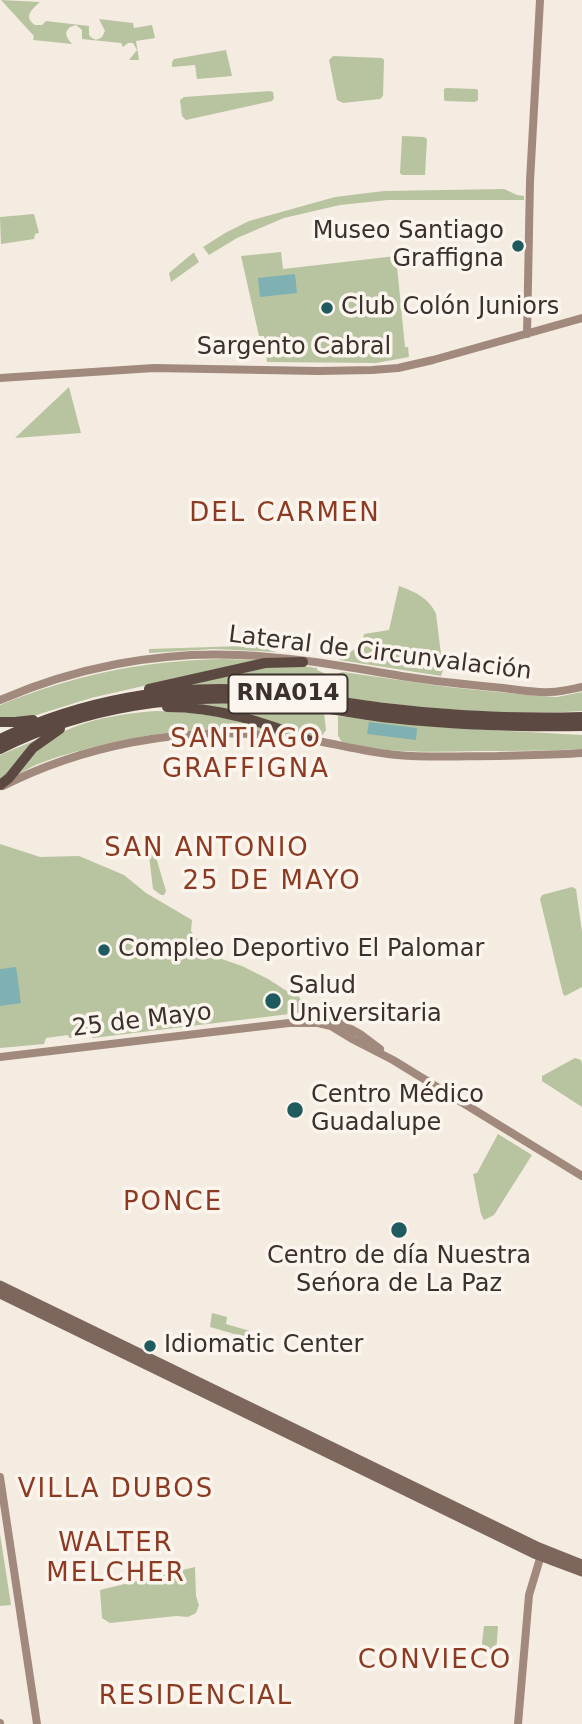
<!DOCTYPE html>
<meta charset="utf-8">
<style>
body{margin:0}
canvas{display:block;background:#f4ebe1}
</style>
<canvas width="582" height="1724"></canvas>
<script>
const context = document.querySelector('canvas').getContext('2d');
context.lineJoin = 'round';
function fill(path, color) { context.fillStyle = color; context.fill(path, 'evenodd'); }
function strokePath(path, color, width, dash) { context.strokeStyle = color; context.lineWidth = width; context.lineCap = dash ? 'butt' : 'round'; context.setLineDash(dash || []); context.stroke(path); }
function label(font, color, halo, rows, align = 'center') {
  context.font = font + ' "DejaVu Sans",sans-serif'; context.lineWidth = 7; context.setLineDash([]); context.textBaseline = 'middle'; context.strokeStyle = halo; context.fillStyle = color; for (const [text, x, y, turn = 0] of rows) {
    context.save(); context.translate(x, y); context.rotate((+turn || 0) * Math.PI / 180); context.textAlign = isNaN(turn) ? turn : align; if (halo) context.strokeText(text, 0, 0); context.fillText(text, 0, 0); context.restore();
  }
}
fill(new Path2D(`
 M1 0 40 2C32 9 23 17 35 25H42L46 21 89 26V35C93 40 97 41 102 37L105 31 99 19 133 23 134 28 152 25 155 38 136 41 139 60H129L137 50 133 43H128L123 47 121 43 82 39V30L76 25 70 27C63 33 67 38 72 44L33 40 34 36Z
 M226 50 232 76 197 79 195 65 172 67V62L174 59Z
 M333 56 382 58 384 60 383 96 380 99 343 103 337 100 329 60Z
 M446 88 476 89 478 90V100L475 102 445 101 444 99V89Z
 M270 91 273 92 274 98 272 101 186 120 182 116 180 100 184 97Z
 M402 136 424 137 427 139 425 175H402L400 173Z
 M504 189 517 195 524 196V200H388L340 205 284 218 237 238 209 255 203 247 225 233 249 221 335 197 384 191Z
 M34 214 39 233 35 234 34 239 1 244 0 217Z
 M281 252 283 269 396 256 405 347H408L409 357 376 363 267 362 264 336H259L241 256Z
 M193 253H194L199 262 171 282 169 273Z
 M69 387 81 433 15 438Z
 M399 586C414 591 430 599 436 614L443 670 441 676 339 660 362 644 364 634 389 630Z
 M275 645V652L214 649 149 653V649Z
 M222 659 257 660 91 698 27 718 0 719V705C74 675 141 661 222 659Z
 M295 665 317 668V670L324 673 325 685 324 695C273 686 227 684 176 686L262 666Z
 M343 672 448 687 538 696 557 697 582 692V711C500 716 419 708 338 697L337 676 339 673Z
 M218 703 280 706 324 713 326 730 321 737H316L186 705Z
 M157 711C199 711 239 720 279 732 217 725 158 731 98 746 79 751 60 755 41 763 31 766 22 773 13 777 21 768 29 756 38 748 70 721 116 714 157 711Z
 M338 716 437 727 582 735V749C547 751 513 751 478 751 433 752 386 754 342 742L338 736Z
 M43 737 0 783V755Z
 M0 844 40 857 79 856 124 875 146 893 192 920 191 931 202 945 213 956 242 966 268 979 293 995 297 992 306 1012 93 1038 89 1035 69 1038 68 1035 46 1038 44 1044 0 1048Z
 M150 845 153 847 166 891 164 895H161L153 889 148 847Z
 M572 887 576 889 582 932V987L565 996 563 994 540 899 542 895Z
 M575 1058 581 1060 582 1064V1107L542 1081V1076Z
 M498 1134 532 1155 494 1215 484 1220 481 1214 473 1174 477 1173Z
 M212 1313 227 1317 226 1324 250 1331 248 1338 210 1327Z
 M0 1534 11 1605 0 1606Z
 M195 1567 196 1596 199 1605 196 1613 188 1617 176 1616 110 1623 102 1618 100 1590Z
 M484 1626H498L496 1653 481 1652Z`), '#b8c4a0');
fill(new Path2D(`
 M295 274 297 293 260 297 258 278Z
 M369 722 417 728 416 740 367 734Z
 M16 967 21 1003 0 1006V969Z`), '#7fb0b2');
strokePath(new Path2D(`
 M527 334 530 181 540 0
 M0 378 154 368 318 371 372 370 398 368 433 360 582 318
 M0 700C74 668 158 651 239 655 295 657 352 668 408 677 439 682 471 685 503 688 519 690 535 693 551 692 561 692 572 689 582 687
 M3 786C82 746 178 727 266 735 285 737 305 739 323 742 348 747 372 753 397 755 430 758 464 756 497 756 525 755 554 755 582 753
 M328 1016 360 1034 380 1049
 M289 1023H318L331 1026 354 1040 393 1060 582 1176
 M0 1057 289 1023 323 1014 328 1016
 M0 1477 37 1724
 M0 1723V1724
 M518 1724 529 1595 542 1552`), '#a18a7d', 8);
strokePath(new Path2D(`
 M0 1285 539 1547 582 1564
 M0 1294 534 1554 582 1572`), '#7d675c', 9);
strokePath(new Path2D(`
 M149 689 265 663 303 662
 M167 707C218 707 264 722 311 741
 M0 722H15L33 720
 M0 739C81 700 175 683 264 691 305 695 345 703 385 708 451 716 516 719 582 717
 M0 749C84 707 182 692 275 701 313 705 352 714 391 718 454 725 518 727 582 726
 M0 785 9 778 33 748 60 729`), '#5c4a42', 10);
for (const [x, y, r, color] of [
 [518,246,7,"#1f5a5e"],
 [327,308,7,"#1f5a5e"],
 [104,950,7,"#1f5a5e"],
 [273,1001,9,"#1f5a5e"],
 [295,1110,9,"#1f5a5e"],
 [399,1230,9,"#1f5a5e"],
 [150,1346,7,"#1f5a5e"]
]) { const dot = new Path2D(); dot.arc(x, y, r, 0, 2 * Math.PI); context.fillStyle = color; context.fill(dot); strokePath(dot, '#fbf5ee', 2.5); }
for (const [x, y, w] of [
 [288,694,119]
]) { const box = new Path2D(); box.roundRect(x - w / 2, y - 19.5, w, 39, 5); context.fillStyle = '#fbf5ee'; context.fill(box); strokePath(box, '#3b302b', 2); }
label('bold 23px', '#3b302b', null, [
 ["RNA014",288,694]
]);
label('24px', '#3b302b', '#fbf5ee', [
 ["Museo Santiago",504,232,"right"],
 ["Graffigna",504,260,"right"],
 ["Club Colón Juniors",341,308],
 ["Compleo Deportivo El Palomar",118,950],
 ["Salud",289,987],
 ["Universitaria",289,1015],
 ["Centro Médico",311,1096],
 ["Guadalupe",311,1124],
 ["Centro de día Nuestra",399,1257,"center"],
 ["Seńora de La Paz",399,1285,"center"],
 ["Idiomatic Center",164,1346]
], 'left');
label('24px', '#3b302b', '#fbf5ee', [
 ["Sargento Cabral",294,348],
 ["Lateral de Circunvalación",380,654,7],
 ["25 de Mayo",142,1021,-7]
]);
context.letterSpacing = '2px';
label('26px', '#8c3b22', '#fbf5ee', [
 ["DEL CARMEN",285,514],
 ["SANTIAGO",246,740],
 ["GRAFFIGNA",246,770],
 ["SAN ANTONIO",207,849],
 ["25 DE MAYO",272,882],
 ["PONCE",173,1203],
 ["VILLA DUBOS",116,1490],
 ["WALTER",116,1544],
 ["MELCHER",116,1574],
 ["CONVIECO",435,1661],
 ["RESIDENCIAL",196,1697]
]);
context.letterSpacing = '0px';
</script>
